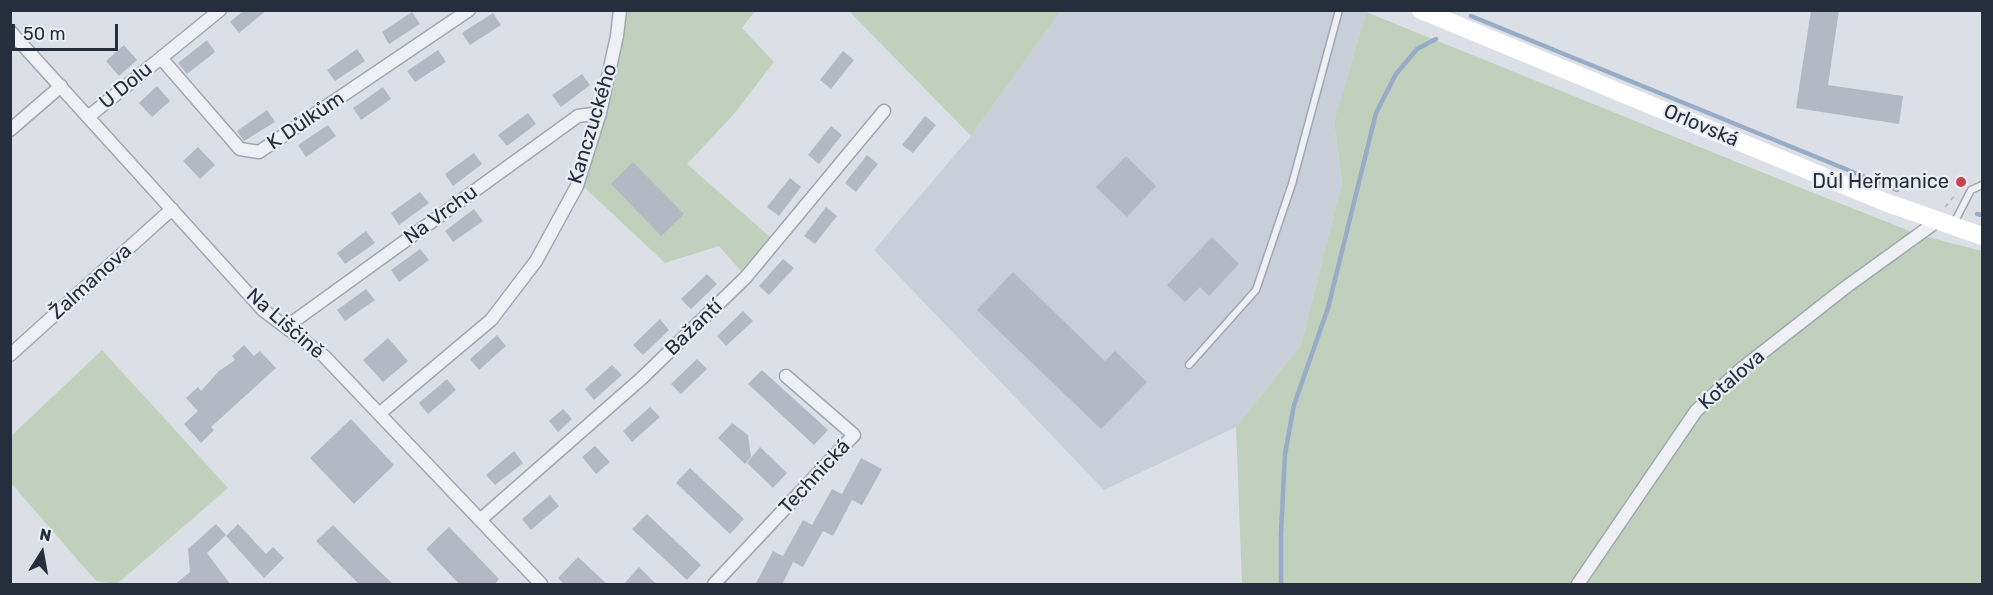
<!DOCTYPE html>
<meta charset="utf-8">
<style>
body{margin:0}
#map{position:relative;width:1993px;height:595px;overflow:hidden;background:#dcdfe6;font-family:Rubik,sans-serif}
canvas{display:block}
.frame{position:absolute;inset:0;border:12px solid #262d3c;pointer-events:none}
.north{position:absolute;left:12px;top:523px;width:60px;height:60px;-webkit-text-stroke:4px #ebeef4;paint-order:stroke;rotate:11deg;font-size:16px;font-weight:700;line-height:24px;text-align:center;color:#262d3c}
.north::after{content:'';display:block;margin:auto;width:21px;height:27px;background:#262d3c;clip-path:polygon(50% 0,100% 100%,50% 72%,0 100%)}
.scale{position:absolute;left:12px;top:24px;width:106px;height:27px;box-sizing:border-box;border:3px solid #262d3c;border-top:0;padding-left:8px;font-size:18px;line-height:21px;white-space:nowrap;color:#262d3c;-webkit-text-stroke:4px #ebeef4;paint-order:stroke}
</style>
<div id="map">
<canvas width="1993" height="595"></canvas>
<div class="frame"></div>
<div class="north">N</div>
<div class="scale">50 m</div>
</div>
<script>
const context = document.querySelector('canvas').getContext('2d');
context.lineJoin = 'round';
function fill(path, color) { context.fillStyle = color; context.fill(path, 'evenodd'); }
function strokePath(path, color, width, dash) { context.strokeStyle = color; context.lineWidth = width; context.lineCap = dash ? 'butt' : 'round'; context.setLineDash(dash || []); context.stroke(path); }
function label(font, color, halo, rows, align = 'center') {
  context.font = font + ' Rubik,sans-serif'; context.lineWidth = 4.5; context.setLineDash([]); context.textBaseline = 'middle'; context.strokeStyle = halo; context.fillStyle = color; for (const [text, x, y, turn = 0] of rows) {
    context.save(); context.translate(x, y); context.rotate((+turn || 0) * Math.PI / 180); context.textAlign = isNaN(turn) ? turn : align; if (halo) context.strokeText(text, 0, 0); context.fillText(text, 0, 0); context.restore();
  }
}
fill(new Path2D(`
 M1362 10 1366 12 1334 121 1342 182 1301 345 1236 427 1104 490 874 250 971 136 1061 11Z`), '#caced8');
fill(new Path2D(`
 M625 11H755L742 28 774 62 734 114 687 164 771 238 741 271 719 246 665 263 582 185 614 86Z
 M849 11H1061L971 136Z
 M1366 12 1801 188 1920 235 1982 251V584H1242L1236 427 1301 345 1342 182 1334 121Z
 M102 350 228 488 117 584 96 581 11 483V436Z`), '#c1d0bd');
strokePath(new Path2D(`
 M1471 16 1897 190
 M1977 214 1982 215
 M1281 584V533L1285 454 1294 405 1328 308 1376 113 1396 74 1417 49 1436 39`), '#97acc6', 4.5);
fill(new Path2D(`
 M244 10H267L239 33 230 22Z
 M1811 10H1839L1828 85 1903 96 1899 124 1796 108Z
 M412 12 420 24 389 44 382 32Z
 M493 13 501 25 470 45 462 33Z
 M207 40 215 52 187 74 178 63Z
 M124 45 137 60 119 76 106 61Z
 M357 49 365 61 335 81 327 70Z
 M438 50 446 62 415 82 407 71Z
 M843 51 854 60 831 89 820 80Z
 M582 74 590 85 561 107 552 95Z
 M157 86 170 101 152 117 139 103Z
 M383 87 391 99 361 120 353 108Z
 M267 110 275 122 244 141 237 131Z
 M528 113 536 124 507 146 498 135Z
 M925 116 936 125 913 153 902 145Z
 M328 125 336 136 306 157 298 145Z
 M831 126 842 135 819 164 808 155Z
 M198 147 215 165 200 179 183 161Z
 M474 153 482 164 453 186 445 174Z
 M867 155 878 164 856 192 845 183Z
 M1126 156 1156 186 1127 217 1096 187Z
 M633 162 684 214 661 236 611 184Z
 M790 178 801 187 779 216 767 207Z
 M420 192 429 203 399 225 391 213Z
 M826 207 837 216 815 244 804 236Z
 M474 209 483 221 453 242 445 231Z
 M366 231 375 243 345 264 337 253Z
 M1212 237 1239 264 1209 296 1200 287 1185 302 1167 285Z
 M420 249 429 260 399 282 391 270Z
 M783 259 794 268 769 295 759 286Z
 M1013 272 1105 361 1115 351 1147 382 1101 429 977 310Z
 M707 274 717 284 691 309 681 299Z
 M366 289 375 300 345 321 337 310Z
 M743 311 753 321 726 346 717 336Z
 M660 319 669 330 643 355 633 345Z
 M497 335 506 346 479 370 470 359Z
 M388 338 408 361 383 382 363 360Z
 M244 345 254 356 260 351 276 368 211 427 214 430 201 443 184 424 198 411 186 398 198 387 201 391 219 371 235 360 232 356Z
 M697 359 707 369 681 394 671 384Z
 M612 365 622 375 594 400 585 389Z
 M762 370 828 430 814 445 748 384Z
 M447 379 456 390 428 414 419 403Z
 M650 407 660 417 632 442 623 431Z
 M563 409 572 419 558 432 549 421Z
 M351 419 394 465 354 504 310 458Z
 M732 423 748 435 751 457 745 464 718 438Z
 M595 446 610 462 596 474 582 457Z
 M760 447 787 473 773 488 747 463Z
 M514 451 523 463 495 485 486 475Z
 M861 458 882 469 862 505 852 500 833 536 823 531 803 567 793 562 782 585H755L773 551 783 556 803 520 812 525 832 489 842 494Z
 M690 468 744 519 730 534 676 483Z
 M550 495 559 506 531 530 522 519Z
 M647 514 701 565 687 580 632 529Z
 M216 524 226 535 207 553 231 585H174L190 572 188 549Z
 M238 524 266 554 273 547 284 558 264 578 226 536Z
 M333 525 375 567 394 585H360L316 541Z
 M449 527 499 579 494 585H460L426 549Z
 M578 557 608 585H565L558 578Z
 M639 567 657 585H623Z`), '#b4b8c2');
const lane = new Path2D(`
 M1954 223 1971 190 1982 185
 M1189 365 1256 290 1292 184 1339 10`);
const street = new Path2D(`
 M10 31 263 310 324 356 541 584
 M161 58 240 149 259 152 469 10
 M88 117 220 10
 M10 130 61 86
 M286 327 578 116 600 113
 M10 355 172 209
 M379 414 491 320 536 261 577 186 600 113 617 36 620 10
 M480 520 642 378 746 277 884 111
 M714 584 854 435 786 376
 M1578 584 1696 411 1740 370 1846 287 1936 222`);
strokePath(lane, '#a2a6b0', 9);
strokePath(street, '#a2a6b0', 15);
strokePath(new Path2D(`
 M1945 207 1957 193`), '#bbbdc4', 2, [4.5, 4.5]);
strokePath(lane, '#eff0f4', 6);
strokePath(street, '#eff0f4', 12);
strokePath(new Path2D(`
 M1421 10 1885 202 1982 236`), '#fff', 18);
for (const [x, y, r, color] of [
 [1961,182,6,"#ca4250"]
]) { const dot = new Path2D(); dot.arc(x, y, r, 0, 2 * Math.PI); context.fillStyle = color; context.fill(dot); strokePath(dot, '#ebeef4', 2); }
label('20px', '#262d3c', '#ebeef4', [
 ["U Dolu",126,86,-39],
 ["K Důlkům",306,121,-34],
 ["Kanczuckého",593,124,-73],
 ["Orlovská",1701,126,23],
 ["Na Vrchu",441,215,-36],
 ["Žalmanova",91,282,-42],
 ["Na Liščině",285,324,41],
 ["Bažantí",694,328,-44],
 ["Kotalova",1732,380,-41],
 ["Technická",815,477,-47]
]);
label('20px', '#262d3c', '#ebeef4', [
 ["Důl Heřmanice",1949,182]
], 'right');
</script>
